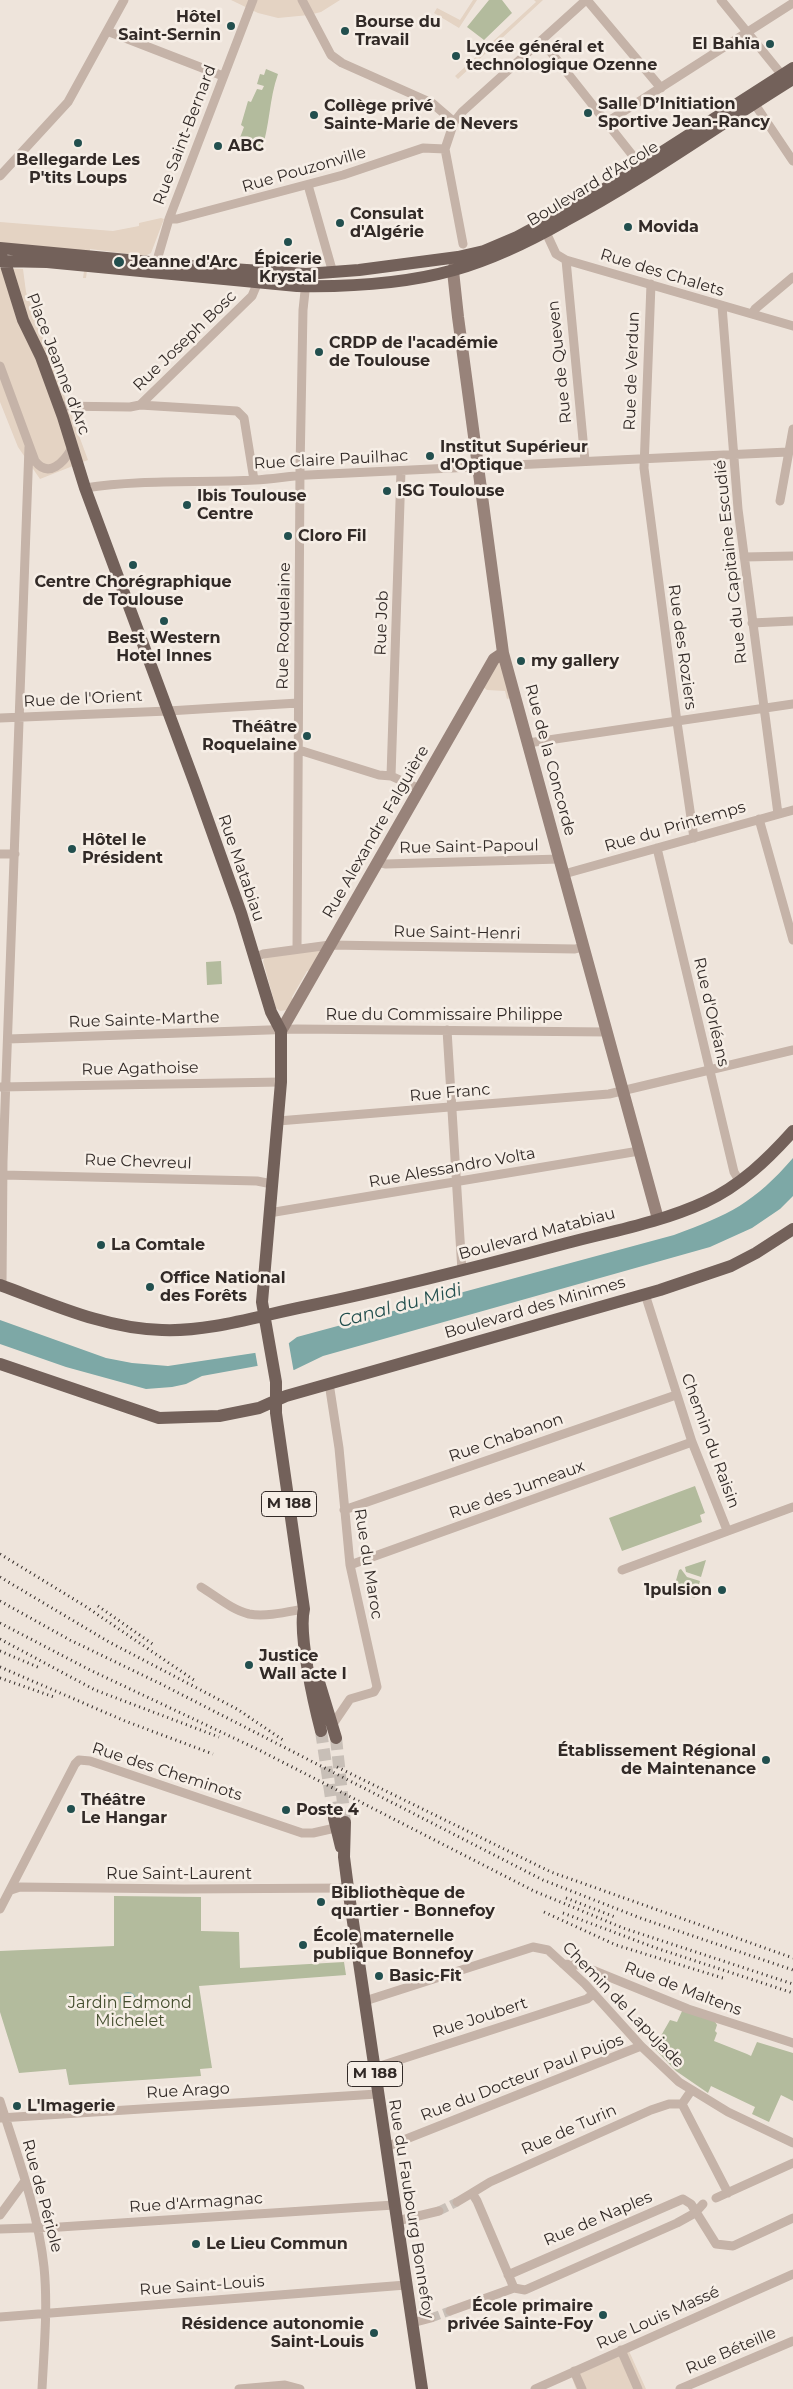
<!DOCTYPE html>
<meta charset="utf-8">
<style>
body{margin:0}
canvas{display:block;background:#eee4db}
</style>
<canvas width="793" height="2389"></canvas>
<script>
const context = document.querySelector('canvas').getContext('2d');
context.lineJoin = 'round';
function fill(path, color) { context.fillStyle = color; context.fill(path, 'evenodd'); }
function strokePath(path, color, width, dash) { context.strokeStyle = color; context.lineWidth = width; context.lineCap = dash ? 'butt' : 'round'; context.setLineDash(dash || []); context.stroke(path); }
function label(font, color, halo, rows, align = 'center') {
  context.font = font + ' Montserrat,sans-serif'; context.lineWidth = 5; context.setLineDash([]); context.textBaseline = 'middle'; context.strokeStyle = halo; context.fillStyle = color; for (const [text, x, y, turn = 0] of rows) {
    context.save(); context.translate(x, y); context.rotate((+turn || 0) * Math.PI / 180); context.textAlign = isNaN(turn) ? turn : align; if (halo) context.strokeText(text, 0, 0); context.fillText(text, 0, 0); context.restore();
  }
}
fill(new Path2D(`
 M489 0H502L512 13 484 40 467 27Z
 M266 69 278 74C269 99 270 126 261 152L238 143 244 127 241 125 248 101 251 102 257 89 262 90 264 86 257 84 260 74 264 75Z
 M221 961 222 984 207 985 206 962Z
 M695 1486 705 1513 700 1515 702 1522 622 1551 609 1518Z
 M706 1560 701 1577 686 1572 685 1567Z
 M681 1569 687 1577 700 1581 695 1598 673 1591 679 1570Z
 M114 1896 201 1897V1931L239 1932 240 1968 344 1962 346 1975 199 1986 212 2068 200 2069 201 2076 69 2085 66 2069 19 2073 0 2012V1951L114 1946Z
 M683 2009 714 2020 717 2025 715 2031 717 2033 714 2041 747 2054 751 2056 757 2042 793 2053V2101L781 2095 769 2122 752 2114 755 2107 711 2086 708 2093 676 2071 654 2048 670 2020 677 2022Z`), '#b3bb9d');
fill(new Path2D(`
 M231 0H340L321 12 309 15 278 18 258 13Z
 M473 0H477L459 28 434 13 437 8 460 20Z
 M534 0H543L458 79 455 76 536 2Z
 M161 218 164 219 151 253 145 256 90 249 86 278H83L87 251 0 243V222L113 231 139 226V223Z
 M0 268 23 269 26 292 88 460 40 479 18 447 0 402Z
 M499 659 513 697 507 699 505 691 487 690 483 687Z
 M318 949 321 953 311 970 307 971 292 997 293 1001 287 1010 280 1011 276 1008 263 961 265 957Z
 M629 2351 646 2389H576L572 2377Z`), '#e4d3c3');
fill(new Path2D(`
 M793 1158V1196L780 1209 752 1228 710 1247 323 1356 294 1370 257 1366 202 1376 186 1384 172 1387 146 1389 66 1367 0 1344V1320L106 1358 132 1363 168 1366 281 1349 297 1337 674 1235C729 1215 754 1203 793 1158Z
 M120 2000a8 8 0 1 1 16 0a8 8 0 1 1-16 0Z`), '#7da8a6');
fill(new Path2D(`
 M288 1339 294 1373 258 1368 255 1351 280 1347Z`), '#eee4db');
strokePath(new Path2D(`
 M439 2211 457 2202
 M431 2318 450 2311`), '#c8bfb7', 9, [9, 4.5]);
strokePath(new Path2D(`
 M321 1731 334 1818
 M336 1738 345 1822`), '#c8bfb7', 12, [12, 6]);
strokePath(new Path2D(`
 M302 0 331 55 342 63 432 103 454 122
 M587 0 661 88
 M721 0 782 75
 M107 31 223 76
 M542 41 641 166
 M752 100 793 161
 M607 122 793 3
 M0 176 68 102 124 0
 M308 185 333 273
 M169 219H177L343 175 423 148 445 149
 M543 226 556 254 566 260 793 326
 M463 244 445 149 454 122 462 112 586 0
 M566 260 585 461
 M155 267 169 219 253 0
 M651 284 644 468 677 722 694 838
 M722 306 738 509 778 814
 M752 314 755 309 793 277
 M0 366 35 461C49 479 64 462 72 448
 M140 405 252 296 260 277
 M59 406 130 407 140 405 237 411 244 418 254 480
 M85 488C141 479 199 483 255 480 273 479 290 476 308 475 468 466 628 460 788 452
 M780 501 793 429
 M744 557 793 556
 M752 623 793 621
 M0 718 168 711 298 703
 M528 743 793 704
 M299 750 379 775 391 776 420 789
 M391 776 401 471
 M759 819 793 940
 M657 848 734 1172 740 1182
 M0 854H15
 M377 862 386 864 560 859
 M564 874 793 810
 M297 949 300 469 303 310 306 282
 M254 958 263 954 330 945 575 949 583 947
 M447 1030 462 1271
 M8 1039 297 1029 607 1032
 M0 1087 281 1082
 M278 1121 609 1094 793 1050
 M3 1175 257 1181 272 1184
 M269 1213 639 1151
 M2 1286 3 1161 29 447
 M645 1294 692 1442 727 1530
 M329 1383 339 1448 350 1565 377 1687 374 1692 350 1699 333 1724
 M344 1510 676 1395
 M350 1565 692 1442
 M622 1570 793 1507
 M201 1587C216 1596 232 1610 249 1614 266 1617 287 1612 304 1609
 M11 1890 20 1887 184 1889 348 1888
 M0 1909 75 1764 79 1760 90 1761 302 1833H313L335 1828 340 1831
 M563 1964 580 1965 688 2009 793 2043
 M365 2001 533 1947 548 1950 585 1984 641 2046 679 2082 728 2112 793 2143
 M374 2068 587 1999 593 1994
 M0 2101C17 2155 38 2211 44 2267 48 2307 44 2349 42 2389
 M682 2104 728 2193
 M0 2118 377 2094
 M386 2147 641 2046
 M472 2193 490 2182 651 2110 669 2104H682L691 2091
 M716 2198 793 2163
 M0 2215 25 2181
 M397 2221 439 2211
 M0 2229 60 2227 394 2205
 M508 2275 683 2199 691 2204 716 2244 733 2246 793 2218
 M514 2288 525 2290 677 2223 695 2213 703 2204
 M450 2311 514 2288 477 2201 472 2193 457 2202
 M0 2317 406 2285
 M412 2323 431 2318
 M621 2350 638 2389
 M574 2371 582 2389
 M239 2389 285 2385 300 2389
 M535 2389 793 2274
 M680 2389 793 2341`), '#c5b3a8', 9);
strokePath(new Path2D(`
 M456 261 453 271 458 317 503 653 658 1219
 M281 1031 494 659 503 653`), '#98837a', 12);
strokePath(new Path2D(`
 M0 248 202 267 306 274 359 270 458 257 484 251 517 237 595 195 793 68
 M0 255 5 262 23 320 41 357 63 417 85 488 195 784 241 913 271 1012 281 1031V1082L262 1302 276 1382V1413L304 1609C298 1634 314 1704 321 1731
 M0 261 47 262 297 286C349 287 404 284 454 270 493 259 530 241 565 221 644 179 717 126 793 79
 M0 1285C52 1304 106 1329 162 1330 211 1332 261 1315 308 1306 395 1288 481 1266 567 1243 613 1231 662 1222 705 1202 740 1186 768 1159 793 1131
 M0 1364 159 1418 219 1416 259 1408 286 1396 660 1290 731 1266 756 1253 793 1229
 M319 1682 336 1738
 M334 1818 341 1847
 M345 1822 344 1857 348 1888 422 2389`), '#73615a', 12);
strokePath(new Path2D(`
 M0 1554 85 1606 194 1680
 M0 1577 109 1642 237 1709 283 1740
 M0 1601 70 1640 161 1684 543 1880 643 1919 793 1970
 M98 1606 154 1645
 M0 1623 90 1670 259 1750 534 1891 623 1928 793 1984
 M0 1639 95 1690 219 1737
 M0 1651 40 1668
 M0 1667 125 1721 213 1754
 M0 1678 54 1697
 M337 1767 551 1872 793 1958
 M566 1898 615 1917
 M544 1912 616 1945 726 1979
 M563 1913 656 1948 793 1993`), '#322a27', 3, [1, 4]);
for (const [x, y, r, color] of [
 [231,26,5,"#224f4e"],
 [345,31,5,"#224f4e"],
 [770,44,5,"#224f4e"],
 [456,56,5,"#224f4e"],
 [588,113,5,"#224f4e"],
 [314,115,5,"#224f4e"],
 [78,143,5,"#224f4e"],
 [218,146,5,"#224f4e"],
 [340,223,5,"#224f4e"],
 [628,227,5,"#224f4e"],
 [288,242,5,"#224f4e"],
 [119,262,6,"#224f4e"],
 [319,352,5,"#224f4e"],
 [430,456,5,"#224f4e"],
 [387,491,5,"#224f4e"],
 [187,505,5,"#224f4e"],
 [288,536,5,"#224f4e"],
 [133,565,5,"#224f4e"],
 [164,621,5,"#224f4e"],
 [521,661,5,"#224f4e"],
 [307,736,5,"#224f4e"],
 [72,849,5,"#224f4e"],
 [101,1245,5,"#224f4e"],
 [150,1287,5,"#224f4e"],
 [722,1590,5,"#224f4e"],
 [249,1665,5,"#224f4e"],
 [766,1760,5,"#224f4e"],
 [71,1809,5,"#224f4e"],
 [286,1810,5,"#224f4e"],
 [321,1902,5,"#224f4e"],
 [303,1945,5,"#224f4e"],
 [379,1976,5,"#224f4e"],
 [17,2106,5,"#224f4e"],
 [196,2244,5,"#224f4e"],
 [603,2315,5,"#224f4e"],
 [374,2333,5,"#224f4e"]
]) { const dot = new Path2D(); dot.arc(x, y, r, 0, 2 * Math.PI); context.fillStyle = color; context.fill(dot); strokePath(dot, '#f6eee6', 2); }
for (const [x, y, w] of [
 [289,1504,55],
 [375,2074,55]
]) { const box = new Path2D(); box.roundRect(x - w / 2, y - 12.5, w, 25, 4); context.fillStyle = '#f6eee6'; context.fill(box); strokePath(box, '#322a27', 1); }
label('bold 15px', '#322a27', null, [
 ["M 188",289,1504],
 ["M 188",375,2074]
]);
label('bold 16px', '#322a27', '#f6eee6', [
 ["Hôtel",221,17,"right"],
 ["Saint-Sernin",221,35,"right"],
 ["Bourse du",355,22],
 ["Travail",355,40],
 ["El Bahïa",760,44,"right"],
 ["Lycée général et",466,47],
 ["technologique Ozenne",466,65],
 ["Salle D’Initiation",598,104],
 ["Sportive Jean-Rancy",598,122],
 ["Collège privé",324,106],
 ["Sainte-Marie de Nevers",324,124],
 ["ABC",228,146],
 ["Bellegarde Les",78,160,"center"],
 ["P'tits Loups",78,178,"center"],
 ["Consulat",350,214],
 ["d'Algérie",350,232],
 ["Movida",638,227],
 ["Épicerie",288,259,"center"],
 ["Krystal",288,277,"center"],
 ["Jeanne d'Arc",130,262],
 ["CRDP de l'académie",329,343],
 ["de Toulouse",329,361],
 ["Institut Supérieur",440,447],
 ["d'Optique",440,465],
 ["ISG Toulouse",397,491],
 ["Ibis Toulouse",197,496],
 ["Centre",197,514],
 ["Cloro Fil",298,536],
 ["Centre Chorégraphique",133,582,"center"],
 ["de Toulouse",133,600,"center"],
 ["Best Western",164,638,"center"],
 ["Hotel Innes",164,656,"center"],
 ["my gallery",531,661],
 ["Théâtre",297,727,"right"],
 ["Roquelaine",297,745,"right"],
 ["Hôtel le",82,840],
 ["Président",82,858],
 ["La Comtale",111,1245],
 ["Office National",160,1278],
 ["des Forêts",160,1296],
 ["1pulsion",712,1590,"right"],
 ["Justice",259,1656],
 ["Wall acte I",259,1674],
 ["Établissement Régional",756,1751,"right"],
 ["de Maintenance",756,1769,"right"],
 ["Théâtre",81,1800],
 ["Le Hangar",81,1818],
 ["Poste 4",296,1810],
 ["Bibliothèque de",331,1893],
 ["quartier - Bonnefoy",331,1911],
 ["École maternelle",313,1936],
 ["publique Bonnefoy",313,1954],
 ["Basic-Fit",389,1976],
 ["L'Imagerie",27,2106],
 ["Le Lieu Commun",206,2244],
 ["École primaire",593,2306,"right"],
 ["privée Sainte-Foy",593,2324,"right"],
 ["Résidence autonomie",364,2324,"right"],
 ["Saint-Louis",364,2342,"right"]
], 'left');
label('16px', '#322a27', '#f6eee6', [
 ["Rue Saint-Bernard",185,135,-69],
 ["Rue Pouzonville",304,170,-16],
 ["Boulevard d'Arcole",593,184,-31],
 ["Rue des Chalets",662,273,17],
 ["Rue Joseph Bosc",185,341,-44],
 ["Rue de Queven",560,362,-96],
 ["Place Jeanne d'Arc",58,364,69],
 ["Rue de Verdun",632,371,-88],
 ["Rue Claire Pauilhac",331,460,-3],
 ["Rue du Capitaine Escudié",731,562,-96],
 ["Rue Job",382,623,-88],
 ["Rue Roquelaine",284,626,-89],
 ["Rue des Roziers",682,647,82],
 ["Rue de l'Orient",83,699,-3],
 ["Rue de la Concorde",550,760,75],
 ["Rue du Printemps",675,827,-16],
 ["Rue Alexandre Falguière",376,832,-60],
 ["Rue Saint-Papoul",469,847,-1],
 ["Rue Matabiau",241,868,71],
 ["Rue Saint-Henri",457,933,1],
 ["Rue d'Orléans",711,1012,77],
 ["Rue du Commissaire Philippe",444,1015],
 ["Rue Sainte-Marthe",144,1020,-2],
 ["Rue Agathoise",140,1069,-1],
 ["Rue Franc",450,1093,-5],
 ["Rue Chevreul",138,1162,2],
 ["Rue Alessandro Volta",452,1168,-10],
 ["Boulevard Matabiau",537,1234,-15],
 ["Boulevard des Minimes",535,1308,-16],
 ["Rue Chabanon",506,1438,-19],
 ["Chemin du Raisin",710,1441,70],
 ["Rue des Jumeaux",517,1490,-20],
 ["Rue du Maroc",368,1564,81],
 ["Rue des Cheminots",167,1772,18],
 ["Rue Saint-Laurent",179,1874],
 ["Rue de Maltens",683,1989,21],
 ["Chemin de Lapujade",623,2005,46],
 ["Rue Joubert",480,2018,-18],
 ["Rue du Docteur Paul Pujos",522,2078,-21],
 ["Rue Arago",188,2091,-3],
 ["Rue de Turin",569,2130,-24],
 ["Rue de Périole",42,2196,75],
 ["Rue d'Armagnac",196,2203,-4],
 ["Rue du Faubourg Bonnefoy",411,2209,81],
 ["Rue de Naples",598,2219,-23],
 ["Rue Saint-Louis",202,2286,-4],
 ["Rue Louis Massé",658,2318,-24],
 ["Rue Béteille",731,2351,-23]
]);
label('16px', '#444e2e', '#f6eee6', [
 ["Jardin Edmond",130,2003],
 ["Michelet",130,2021]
]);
label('italic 18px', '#224f4e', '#f6eee6', [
 ["Canal du Midi",400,1306,-15]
]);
</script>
